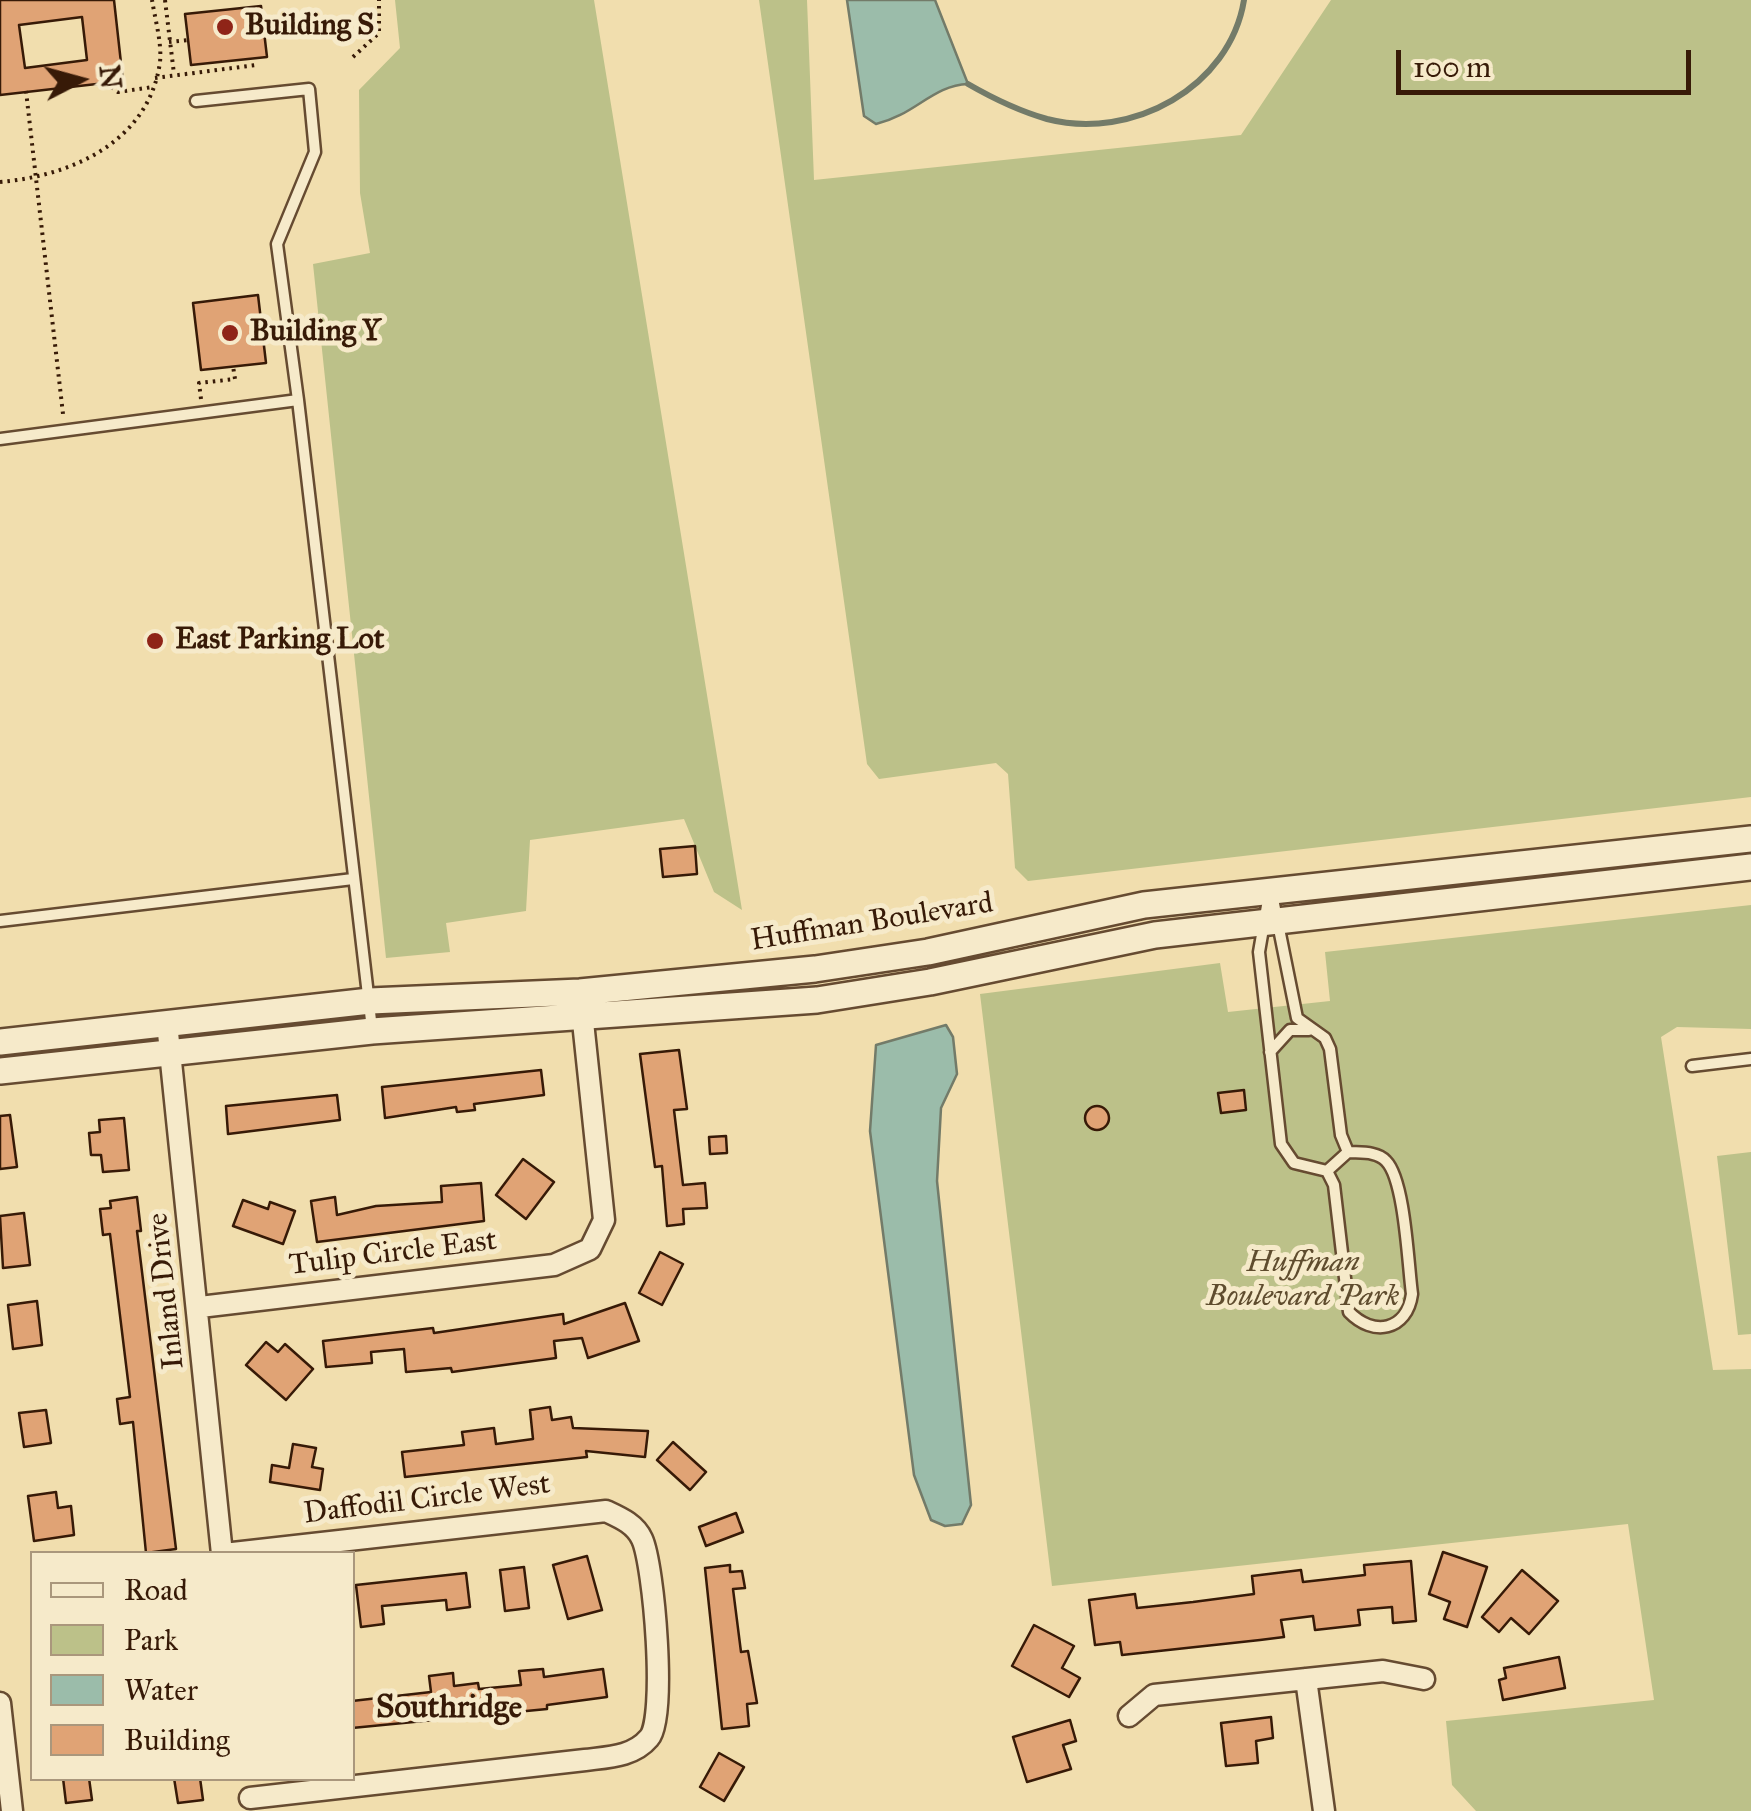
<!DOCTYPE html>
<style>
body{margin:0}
#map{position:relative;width:1751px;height:1811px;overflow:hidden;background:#f1deae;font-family:"IM FELL Great Primer",serif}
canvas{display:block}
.legend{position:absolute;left:30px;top:1551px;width:325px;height:230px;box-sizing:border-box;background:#f6eaca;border:2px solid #aa977c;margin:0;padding:12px 18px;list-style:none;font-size:30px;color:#371a07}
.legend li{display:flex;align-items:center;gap:20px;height:50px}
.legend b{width:50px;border:2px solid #aa977c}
.north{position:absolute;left:30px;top:30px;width:100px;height:100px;-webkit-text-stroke:8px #f6eaca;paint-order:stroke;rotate:84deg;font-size:28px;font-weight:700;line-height:40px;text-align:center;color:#371a07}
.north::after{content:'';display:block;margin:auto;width:35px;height:45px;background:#371a07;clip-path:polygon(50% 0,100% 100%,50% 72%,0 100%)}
.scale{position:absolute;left:1396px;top:50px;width:295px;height:45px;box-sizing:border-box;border:5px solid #371a07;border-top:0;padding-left:12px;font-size:30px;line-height:35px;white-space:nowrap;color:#371a07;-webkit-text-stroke:8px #f6eaca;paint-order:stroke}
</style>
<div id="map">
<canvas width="1751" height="1811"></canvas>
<ul class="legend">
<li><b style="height:12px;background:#f6eaca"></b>Road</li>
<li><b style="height:28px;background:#bcc189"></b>Park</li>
<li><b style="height:28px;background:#9bbcaa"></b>Water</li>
<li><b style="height:28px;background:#e0a375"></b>Building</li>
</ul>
<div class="north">N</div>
<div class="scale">100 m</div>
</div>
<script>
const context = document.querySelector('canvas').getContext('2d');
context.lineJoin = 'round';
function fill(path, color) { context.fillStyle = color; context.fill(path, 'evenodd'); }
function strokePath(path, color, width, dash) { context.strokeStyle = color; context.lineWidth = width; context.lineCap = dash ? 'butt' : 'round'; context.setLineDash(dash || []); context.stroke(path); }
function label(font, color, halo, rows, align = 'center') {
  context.font = font + ' "IM FELL Great Primer",serif'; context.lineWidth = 10; context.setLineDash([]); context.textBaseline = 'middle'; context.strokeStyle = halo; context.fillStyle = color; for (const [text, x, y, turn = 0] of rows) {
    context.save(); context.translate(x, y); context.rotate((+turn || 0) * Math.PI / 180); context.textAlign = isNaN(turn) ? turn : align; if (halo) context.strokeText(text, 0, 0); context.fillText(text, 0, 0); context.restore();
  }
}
fill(new Path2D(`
 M395 0H594L742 910 714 892 684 819 530 840 526 911 446 923 450 952 386 958 313 264 370 253 360 193 359 90 400 48Z
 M759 0H807L814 180 1241 135 1331 0H1751V797L1028 881 1015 868 1008 774 996 763 879 779 867 764Z
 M1751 905V1029L1677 1027 1661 1037 1713 1370 1751 1369V1811H1476L1452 1785 1446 1721 1654 1700 1628 1524 1052 1586 980 994 1220 963 1228 1012 1330 1001 1325 952Z
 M1751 1152V1334L1738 1335 1717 1156Z`), '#bcc189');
const water = new Path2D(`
 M847 0H935L968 84C933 85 915 115 876 124L864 116Z
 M946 1025 953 1037 957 1074 941 1108 937 1181 971 1505 962 1524 945 1526 931 1520 914 1475 870 1131 876 1045Z`);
fill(water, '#9bbcaa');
strokePath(water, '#737b69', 2.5);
strokePath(new Path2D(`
 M968 84C994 99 1019 111 1047 119 1132 141 1230 87 1244 0`), '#737b69', 6);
const building = new Path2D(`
 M0 0H114L123 81 0 95ZM82 17 87 60 25 68 19 25Z
 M261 6 267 57 191 65 185 14Z
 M258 295 266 363 201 370 193 303Z
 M695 846 697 874 663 877 660 849Z
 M679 1050 687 1109 674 1110 683 1185 705 1183 707 1208 683 1209 684 1224 667 1226 662 1166 655 1167 640 1054Z
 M541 1070 544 1095 474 1104 475 1110 457 1112 456 1107 385 1118 382 1087Z
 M1244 1090 1246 1110 1221 1113 1218 1093Z
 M337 1095 340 1120 228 1134 226 1106Z
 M1085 1118a12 12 0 1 1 24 0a12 12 0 1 1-24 0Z
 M10 1115 17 1167 0 1169V1116Z
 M124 1118 129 1170 103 1172 101 1155H91L89 1133 100 1132 99 1120Z
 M726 1136 727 1153 710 1154 709 1137Z
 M523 1159 554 1182 526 1219 496 1195Z
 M481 1183 484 1221 317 1242 311 1201 335 1197 337 1215 376 1206 442 1202 441 1186Z
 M137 1197 141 1231H137L176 1549 146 1553 133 1422 120 1424 117 1399 130 1397 110 1234 103 1235 100 1209 111 1208 110 1201Z
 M243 1200 268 1209 270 1202 295 1211 283 1244 233 1226Z
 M24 1213 30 1265 3 1268 0 1216Z
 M660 1252 683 1264 662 1305 639 1293Z
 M37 1301 42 1345 13 1349 8 1305Z
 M625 1303 639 1341 588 1358 582 1338 554 1341 556 1358 452 1372 451 1368 406 1372 404 1349 371 1352 372 1363 326 1367 323 1341 433 1328 434 1333 563 1314 564 1324Z
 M266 1342 278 1352 285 1344 313 1369 286 1400 246 1365Z
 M550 1407 552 1420 571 1417 573 1428 648 1431 645 1457 586 1451 587 1457 405 1477 402 1452 464 1445 462 1432 494 1428 496 1444 533 1439 530 1410Z
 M46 1410 51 1443 24 1447 19 1413Z
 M673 1442 706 1472 690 1490 657 1460Z
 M293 1444 316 1448 312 1467 323 1469 320 1490 270 1482 272 1465 289 1468Z
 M56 1492 58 1508 71 1506 74 1535 34 1541 28 1496Z
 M736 1513 743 1532 706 1546 699 1527Z
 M1443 1552 1487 1567 1467 1627 1444 1619 1450 1602 1429 1594Z
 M587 1556 602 1610 568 1619 553 1565Z
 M1411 1561 1416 1621 1393 1623 1392 1607 1358 1610 1360 1625 1315 1630 1313 1616 1281 1620 1284 1637 1260 1640 1122 1655 1120 1642 1095 1645 1089 1600 1135 1594 1137 1608 1193 1602 1254 1594 1252 1576 1301 1570 1303 1582 1365 1575 1364 1565Z
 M730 1565V1572L742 1571 745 1588 733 1589 741 1652 748 1651 757 1703 747 1704 749 1726 722 1729 705 1568Z
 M524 1567 529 1608 505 1611 500 1570Z
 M1522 1570 1558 1601 1529 1634 1511 1618 1499 1632 1482 1617Z
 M466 1573 470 1607 447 1610 446 1600 382 1606 384 1624 361 1627 356 1585Z
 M1034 1625 1074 1646 1062 1668 1080 1678 1069 1697 1012 1666Z
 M1559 1657 1565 1688 1503 1700 1499 1680 1506 1678 1504 1668Z
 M543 1669 544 1677 603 1669 607 1697 547 1705V1709L352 1728V1701L431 1692 429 1676 453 1673 454 1686 478 1683 479 1689 521 1685 519 1671Z
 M1271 1717 1273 1738 1256 1741 1258 1763 1226 1766 1221 1723Z
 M1070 1720 1076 1741 1063 1745 1071 1769 1027 1782 1013 1737Z
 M719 1753 744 1767 724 1801 700 1787Z
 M63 1778H89L92 1800 66 1803Z
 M174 1778H200L203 1800 178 1803Z`);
fill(building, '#e0a375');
strokePath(building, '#371a07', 2.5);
const service = new Path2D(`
 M196 101 309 89 315 152 277 244 298 400
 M0 439 298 400 372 1029
 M1269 894 1259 952 1281 1144 1294 1163 1327 1171
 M1272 894 1297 1018 1325 1038 1330 1049 1341 1135 1348 1152
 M0 921 353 879
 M1270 1052 1290 1030H1309
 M1692 1066 1751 1059
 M1348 1152C1360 1153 1377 1151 1386 1161 1405 1180 1408 1265 1412 1294 1407 1331 1373 1337 1349 1312L1334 1185 1327 1171Z`);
const minor = new Path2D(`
 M167 1023 222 1554
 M200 1307 554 1265 590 1249 604 1220 581 1003
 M224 1554 606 1511C621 1518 635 1524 642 1539 654 1565 667 1718 649 1738 633 1757 608 1757 585 1760L250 1798
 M1306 1679 1324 1811
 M0 1703 12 1811
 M1129 1716 1154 1695 1383 1671 1424 1679`);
const tertiary = new Path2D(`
 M0 1042 370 1001 580 992 815 969 928 952 1144 905 1751 839
 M0 1071 372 1031 817 1000 930 982 1155 935 1751 867`);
strokePath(service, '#664b31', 15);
strokePath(minor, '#664b31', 25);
strokePath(tertiary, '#664b31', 30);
strokePath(new Path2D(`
 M165 0 174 74
 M169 42 188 40
 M353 57 379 33V0
 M155 78 256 65
 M105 83 118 92 153 87
 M26 91 63 414
 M0 182C71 176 149 142 160 62 162 43 155 19 152 0
 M201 399 199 383 235 379 233 366`), '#371a07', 4, [2.5, 5]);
strokePath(service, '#f6eaca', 10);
strokePath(minor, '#f6eaca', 20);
strokePath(tertiary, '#f6eaca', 25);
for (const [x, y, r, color] of [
 [225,27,10,"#8f2418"],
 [230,333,10,"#8f2418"],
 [155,641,10,"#8f2418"]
]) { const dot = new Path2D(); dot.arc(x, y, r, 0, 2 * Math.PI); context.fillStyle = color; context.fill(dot); strokePath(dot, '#f6eaca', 4); }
label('bold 30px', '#371a07', '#f6eaca', [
 ["Building S",245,27],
 ["Building Y",250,333],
 ["East Parking Lot",175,641]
], 'left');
label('30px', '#371a07', '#f6eaca', [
 ["Huffman Boulevard",872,923,-9],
 ["Tulip Circle East",393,1254,-7],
 ["Inland Drive",167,1291,-96],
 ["Daffodil Circle West",427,1500,-7]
]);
label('italic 30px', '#5f4c2e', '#f6eaca', [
 ["Huffman",1303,1264],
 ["Boulevard Park",1303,1298]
]);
label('bold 32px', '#371a07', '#f6eaca', [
 ["Southridge",449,1709]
]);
</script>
